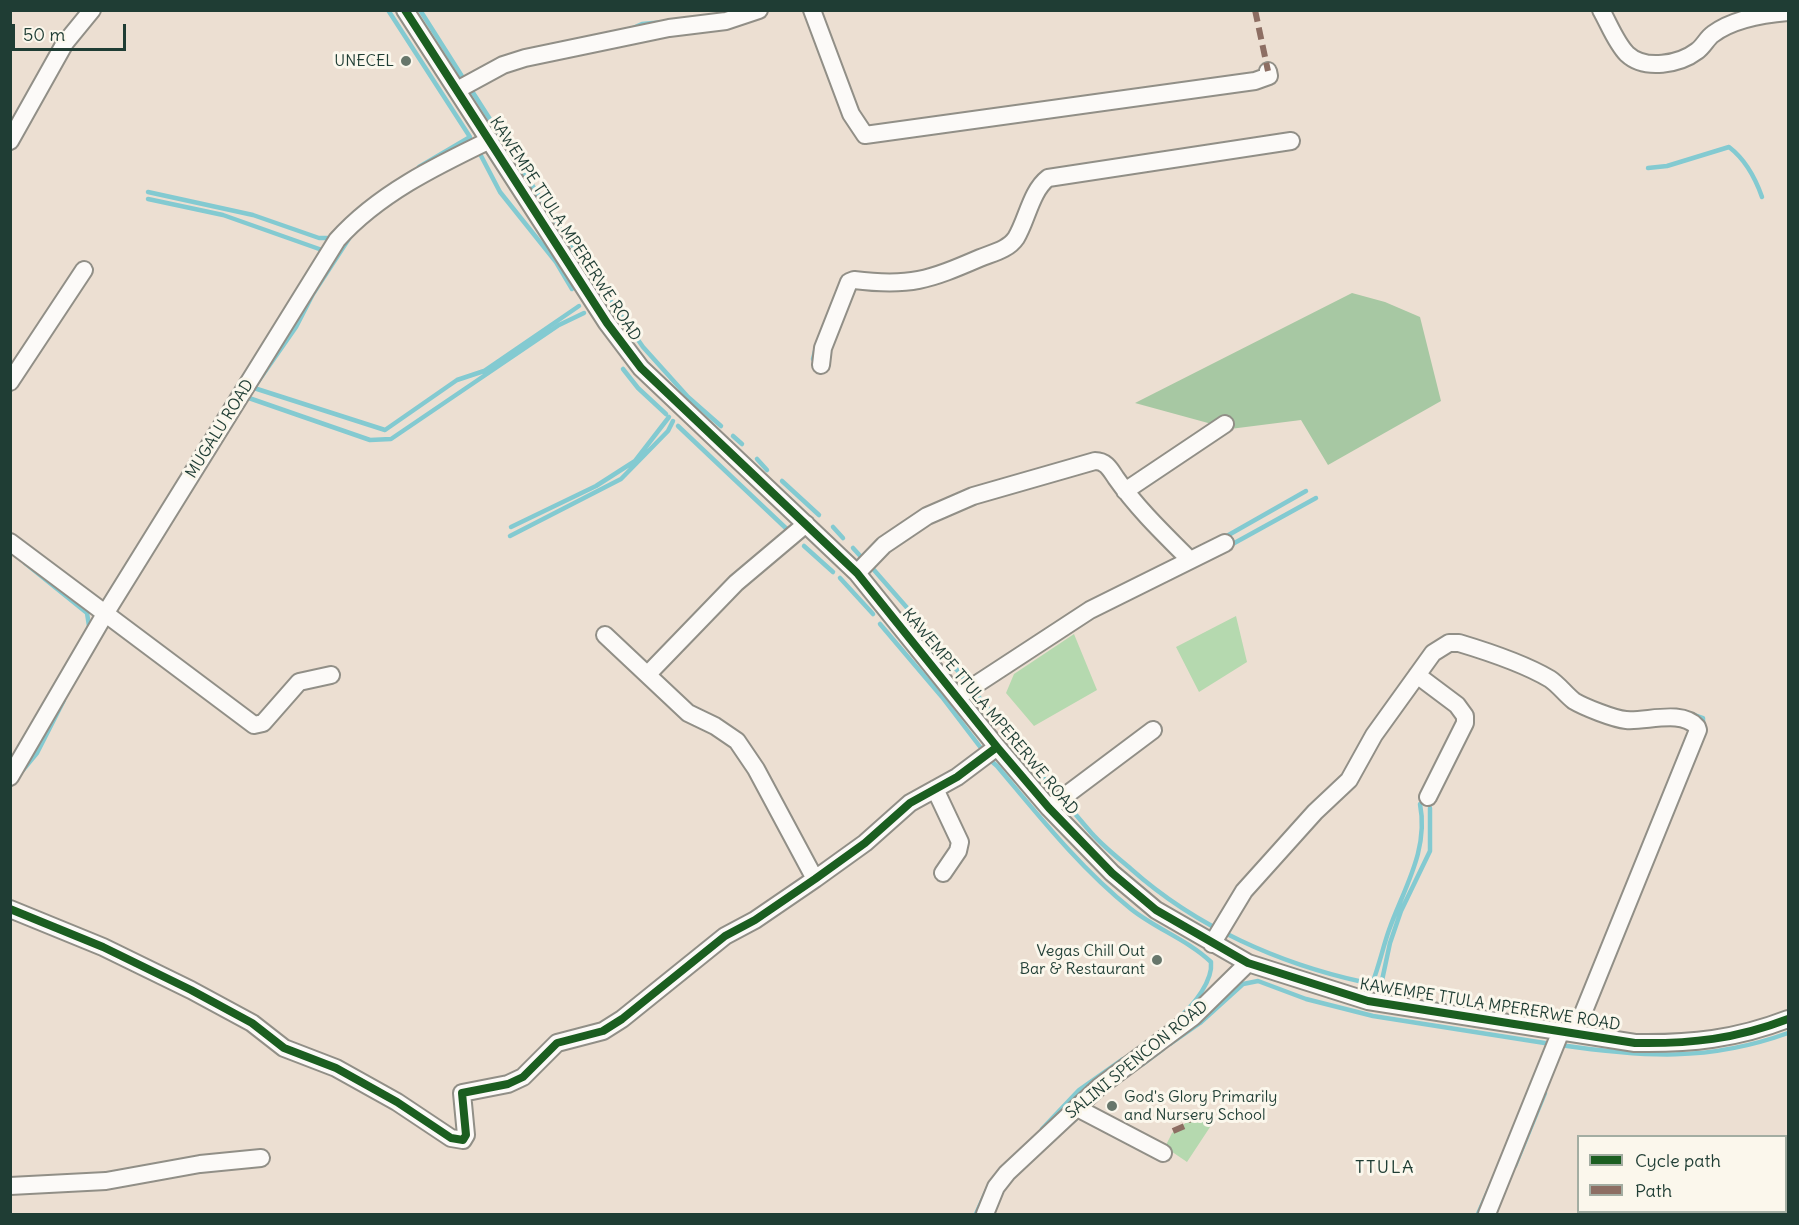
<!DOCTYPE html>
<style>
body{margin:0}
#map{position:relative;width:1799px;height:1225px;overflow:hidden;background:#ecdfd2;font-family:Delius,sans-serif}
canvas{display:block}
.frame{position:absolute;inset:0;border:12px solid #1f3d34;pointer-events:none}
.legend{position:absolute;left:1577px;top:1135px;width:210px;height:78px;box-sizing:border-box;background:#fbf7ec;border:2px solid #a3ada2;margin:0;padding:8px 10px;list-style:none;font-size:18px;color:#1f3d34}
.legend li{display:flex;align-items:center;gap:12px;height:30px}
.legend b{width:30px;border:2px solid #a3ada2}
.scale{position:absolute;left:12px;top:24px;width:114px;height:27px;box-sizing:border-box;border:3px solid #1f3d34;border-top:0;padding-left:8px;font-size:18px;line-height:21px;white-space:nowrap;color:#1f3d34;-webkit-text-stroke:4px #fbf7ec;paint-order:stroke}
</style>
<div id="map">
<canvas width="1799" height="1225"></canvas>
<div class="frame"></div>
<ul class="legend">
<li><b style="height:8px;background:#1b5e20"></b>Cycle path</li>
<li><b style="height:8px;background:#8d6e63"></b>Path</li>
</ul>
<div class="scale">50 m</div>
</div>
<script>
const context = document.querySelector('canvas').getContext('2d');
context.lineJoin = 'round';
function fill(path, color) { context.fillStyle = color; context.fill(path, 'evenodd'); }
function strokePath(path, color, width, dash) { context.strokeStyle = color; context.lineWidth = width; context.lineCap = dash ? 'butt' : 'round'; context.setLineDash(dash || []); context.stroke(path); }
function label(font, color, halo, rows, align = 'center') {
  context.font = font + ' Delius,sans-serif'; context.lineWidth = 6; context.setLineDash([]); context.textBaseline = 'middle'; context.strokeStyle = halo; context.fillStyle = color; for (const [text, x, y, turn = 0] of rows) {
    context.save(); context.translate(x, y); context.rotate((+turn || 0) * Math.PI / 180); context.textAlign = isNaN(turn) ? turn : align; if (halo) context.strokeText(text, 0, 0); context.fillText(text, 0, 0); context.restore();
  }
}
fill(new Path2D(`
 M1236 616 1247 662 1199 692 1176 647Z
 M1074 634 1097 690 1034 726 1006 693 1014 674Z
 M1193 1112 1214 1121 1187 1162 1165 1147 1172 1133 1191 1119Z`), '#b5d9af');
fill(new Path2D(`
 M1352 293 1385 302 1420 317 1441 401 1328 465 1301 420 1230 429 1135 403Z`), '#a7c8a3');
strokePath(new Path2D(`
 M388 10 470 137 419 167
 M420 10 465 81
 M633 28 642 24 665 22
 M470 88 552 216 643 347 688 397 721 426
 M478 150 500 192 556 262 572 289
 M1648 168 1667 166 1729 147C1746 160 1755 177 1762 197
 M148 192 253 215 319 238H331
 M148 199 223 215 322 250 320 254
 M813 359 816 347
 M623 369 638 388 666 414
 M255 386 296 327 313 294 350 237
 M254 388 385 430 457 380 484 371 579 306
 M246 397 370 440 391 439 559 325 584 313
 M678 426 791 533
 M733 436 742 444
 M757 459 767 470
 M782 481 819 515
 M511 527 596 486 635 461 669 417
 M833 527 843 538
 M510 536 621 479 668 431 673 421
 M1225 537 1306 491
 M804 546 833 572
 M1229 546 1316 498
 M853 548 863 559
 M25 563 87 613 89 626
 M874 570 909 610 1058 796
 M840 578 873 614
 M880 624 942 697 984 752
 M1686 712 1703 718V727
 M987 760 989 759 997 766C1039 816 1080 868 1131 909 1156 929 1188 940 1211 962 1213 981 1194 1004 1181 1016
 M23 770 37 753 64 700
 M1063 802C1073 810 1080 820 1088 829 1100 844 1117 857 1131 869 1196 927 1280 964 1363 982
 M1372 984C1379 966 1383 947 1389 930 1404 888 1429 850 1420 804
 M1381 985 1390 943 1401 911 1430 851V808
 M1170 1044 1200 1023 1243 984 1258 981 1306 999 1373 1016 1551 1044
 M1560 1045C1643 1057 1708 1062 1788 1033
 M1143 1064 1163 1049
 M1042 1129 1079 1090 1123 1059
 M1063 1130 1079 1116
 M1515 1166 1545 1093
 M976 1214 990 1183
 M1478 1214 1490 1187`), '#83cad1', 4.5);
const minor = new Path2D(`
 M405 10 607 323 641 368 857 573 997 747 1049 808 1112 873 1156 910 1248 963 1368 1001 1635 1043C1691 1044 1736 1039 1788 1019
 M812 10 851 114 865 135 1255 81 1269 76 1268 71
 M1601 10C1609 24 1616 43 1627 54 1645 71 1680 64 1697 51 1704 46 1707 38 1713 34 1733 19 1764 14 1788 12
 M457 90 503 65 525 58 669 28 726 21 759 10
 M10 141 65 43 92 10
 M821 365 823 348 849 282 854 280C910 287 929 280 980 258 992 253 1008 250 1016 238 1027 220 1031 191 1048 178L1291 141
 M10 382 84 270
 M1125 491 1225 424
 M10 542 254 725 263 723 299 682 331 675
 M857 573 884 545 927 516 973 496 1095 461C1106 461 1110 469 1116 478 1137 508 1163 533 1189 559
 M605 635 688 713 715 726 737 741 756 769 815 879
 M648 674 736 583 806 524
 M1417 675 1457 705 1465 716V723L1428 797
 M957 697 1090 610 1225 543
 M10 777 105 614 337 240C378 194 436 166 490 140
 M935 789 960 842 958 851 943 873
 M1049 808 1153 730
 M10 909 103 947 191 990 252 1023 284 1048 336 1068 397 1102 451 1138 463 1140 466 1135 462 1093 508 1084 523 1077 557 1043 603 1031 622 1019 725 936 755 920 815 879 865 843 910 803 957 777 997 747
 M1212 944 1244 891 1315 812 1349 780 1374 735 1433 653 1449 643H1459C1489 652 1523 663 1550 679 1559 685 1565 694 1574 701 1584 707 1614 719 1626 720 1646 722 1682 709 1697 727L1698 730 1575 1033
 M1077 1108 1163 1153
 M10 1186 106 1181 200 1164 261 1158
 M985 1214 996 1187 1007 1173 1099 1087 1193 1017 1248 963
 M1487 1214 1561 1031`);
strokePath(minor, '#918f87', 20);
strokePath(minor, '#fcfaf8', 16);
strokePath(new Path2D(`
 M1255 10 1268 71
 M1173 1131 1187 1125 1189 1117`), '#8d6e63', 6, [12, 6]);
strokePath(new Path2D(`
 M405 10 607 323 641 368 857 573 997 747 1049 808 1112 873 1156 910 1248 963 1368 1001 1635 1043C1691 1044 1736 1039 1788 1019
 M10 909 103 947 191 990 252 1023 284 1048 336 1068 397 1102 451 1138 463 1140 466 1135 462 1093 508 1084 523 1077 557 1043 603 1031 622 1019 725 936 755 920 815 879 865 843 910 803 957 777 997 747`), '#1b5e20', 8);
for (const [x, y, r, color] of [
 [406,61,6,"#67766b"],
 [1157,960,6,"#67766b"],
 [1112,1106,6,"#67766b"]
]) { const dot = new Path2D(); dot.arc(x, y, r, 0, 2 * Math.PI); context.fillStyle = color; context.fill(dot); strokePath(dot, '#fbf7ec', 2); }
label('16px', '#1f3d34', '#fbf7ec', [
 ["UNECEL",394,61],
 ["Vegas Chill Out",1145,951],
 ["Bar & Restaurant",1145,969],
 ["God's Glory Primarily",1124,1097,"left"],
 ["and Nursery School",1124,1115,"left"]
], 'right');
label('16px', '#1f3d34', '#fbf7ec', [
 ["KAWEMPE TTULA MPERERWE ROAD",565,229,57],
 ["MUGALU ROAD",220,429,-58],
 ["KAWEMPE TTULA MPERERWE ROAD",990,712,50],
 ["KAWEMPE TTULA MPERERWE ROAD",1490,1005,9],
 ["SALINI SPENCON ROAD",1137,1060,-39]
]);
context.letterSpacing = '1.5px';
label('18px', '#1f3d34', '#fbf7ec', [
 ["TTULA",1385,1168]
]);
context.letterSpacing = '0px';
</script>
